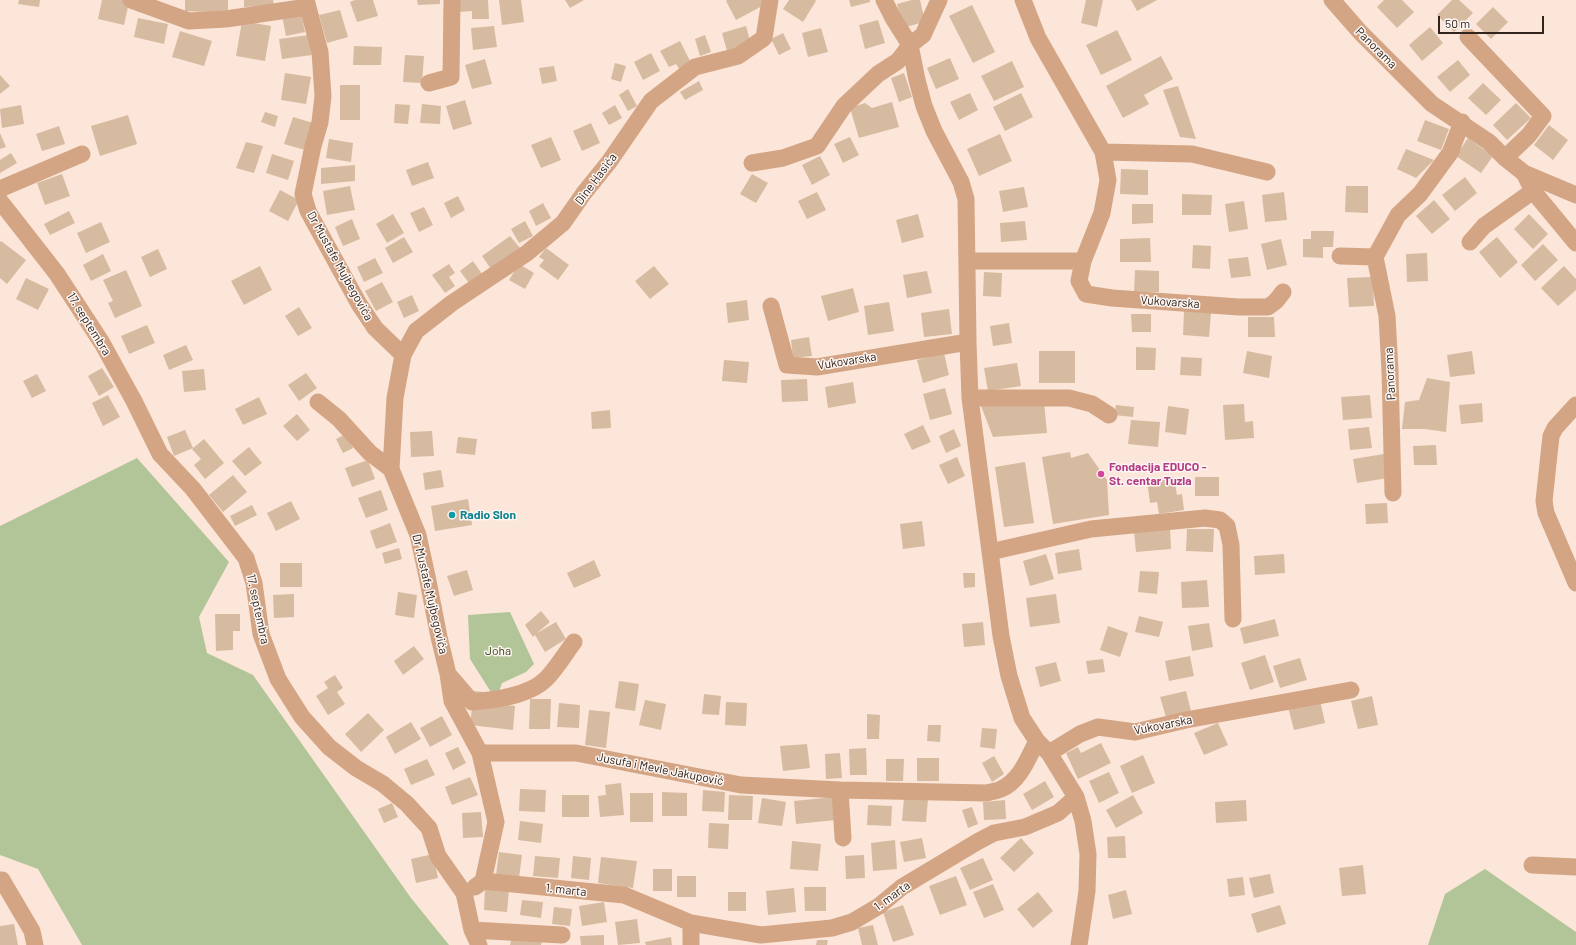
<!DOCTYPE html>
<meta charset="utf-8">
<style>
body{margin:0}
#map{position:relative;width:1576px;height:945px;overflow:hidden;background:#fbe6d9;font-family:Barlow,sans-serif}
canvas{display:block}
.scale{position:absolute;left:1438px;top:16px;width:106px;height:18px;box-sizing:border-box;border:2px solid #30241c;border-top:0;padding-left:5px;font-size:12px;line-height:14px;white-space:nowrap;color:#30241c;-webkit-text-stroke:3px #fef6f2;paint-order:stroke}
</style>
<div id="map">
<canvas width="1576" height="945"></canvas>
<div class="scale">50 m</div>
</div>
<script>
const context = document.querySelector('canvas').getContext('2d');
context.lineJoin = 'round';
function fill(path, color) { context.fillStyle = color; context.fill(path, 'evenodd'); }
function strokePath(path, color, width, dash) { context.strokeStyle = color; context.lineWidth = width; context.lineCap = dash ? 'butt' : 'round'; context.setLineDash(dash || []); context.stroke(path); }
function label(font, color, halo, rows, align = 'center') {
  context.font = font + ' Barlow,sans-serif'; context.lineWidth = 3; context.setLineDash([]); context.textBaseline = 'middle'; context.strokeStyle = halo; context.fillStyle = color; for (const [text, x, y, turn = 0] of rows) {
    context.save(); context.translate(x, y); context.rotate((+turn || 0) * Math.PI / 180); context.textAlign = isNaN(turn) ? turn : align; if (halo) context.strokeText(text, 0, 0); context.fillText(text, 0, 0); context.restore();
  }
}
fill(new Path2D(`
 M137 458 229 562 199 617 207 653 253 675 411 898 449 945H82L38 869 0 855V526Z
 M510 612 534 664 526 672 502 683 496 700 470 659 468 615Z
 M1485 869 1576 932V945H1428L1445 894Z`), '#b2c598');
fill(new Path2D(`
 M19 0H40L39 7 18 4Z
 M102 0H122L129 2 124 25 98 19Z
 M185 0H228V13L185 11Z
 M244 0H273L274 5 244 7Z
 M355 0H373L378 16 357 22 350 2Z
 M417 0H440V4L418 5Z
 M458 0H488L489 19H472V11L458 12Z
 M499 0H521L524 22 502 25Z
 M565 0H584L570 8Z
 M727 0H761L764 5 736 20 726 1Z
 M789 0H815L816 1 803 22 783 9Z
 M849 0H870V2L851 7Z
 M912 0H920L924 17 920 23 903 28 897 4Z
 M1086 0H1103L1097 27 1081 23Z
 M1131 0H1157L1137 11Z
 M1384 0H1402L1414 12 1397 28 1377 7Z
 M1452 0H1459L1473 13 1454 32 1437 15Z
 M972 5 995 52 973 63 949 16Z
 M1493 7 1508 22 1491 39 1476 24Z
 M340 10 348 37 327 43 319 15Z
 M301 13 305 32 286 36 282 16Z
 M138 18 168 24 164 44 134 37Z
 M878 20 885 43 865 49 859 25Z
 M242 21 271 26 265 61 236 56Z
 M494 26 497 47 473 50 471 28Z
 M746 26 751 44 727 51 722 33Z
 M1430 27 1443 43 1422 61 1409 45Z
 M821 28 828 52 808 57 802 33Z
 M1117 30 1132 60 1101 75 1086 45Z
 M180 31 212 41 204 66 172 57Z
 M783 33 791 49 779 55 771 39Z
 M309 35 312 55 282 59 279 39Z
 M705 35 711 52 700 56 695 39Z
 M680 41 691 63 679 69 676 64 669 67 660 51Z
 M354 46 382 47 381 65H353Z
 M651 53 660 71 643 80 634 62Z
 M405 55 424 56 422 83 403 82Z
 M1161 56 1173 79 1144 95 1149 104 1123 118 1106 86Z
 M950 58 959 79 936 89 927 68Z
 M485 59 492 84 472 89 465 65Z
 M1458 60 1470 75 1450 92 1437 77Z
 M1012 61 1024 87 994 101 981 76Z
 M615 63 626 66 621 82 611 79Z
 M554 66 557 81 542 84 539 68Z
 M285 73 311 77 306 104 281 100Z
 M904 73 912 97 899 102 891 78Z
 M0 75 10 86 0 94Z
 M699 81 703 90 685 100 680 92Z
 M1483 83 1501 100 1486 115 1468 98Z
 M340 85H360V120H340Z
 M1178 86 1196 139 1180 137 1163 90Z
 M628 89 637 106 628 111 619 95Z
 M970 93 978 110 959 120 950 102Z
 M1021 93 1033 117 1005 131 993 107Z
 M465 100 472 124 453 130 446 106Z
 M892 102 899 127 859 138 850 108 865 103 872 108Z
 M1516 103 1531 118 1507 140 1493 125Z
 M395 104 410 105 408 124 394 123Z
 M422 104 441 106 440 124 420 123Z
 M21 105 24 124 2 128 0 109Z
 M615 105 622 118 609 125 602 113Z
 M265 112 278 116 275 127 261 122Z
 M128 115 137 144 100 156 91 126Z
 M293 117 313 123 305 150 284 144Z
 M1425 120 1449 129 1441 150 1417 141Z
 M591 123 600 143 582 151 573 131Z
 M1549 125 1568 140 1553 160 1534 145Z
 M59 126 65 144 42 151 36 134Z
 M0 133 6 147 0 149Z
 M1000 134 1012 161 979 176 967 149Z
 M551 137 561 160 541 168 531 145Z
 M850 137 859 155 843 163 834 144Z
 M1468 138 1493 156 1481 173 1456 156Z
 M329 139 353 143 351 162 326 158Z
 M246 142 263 146 254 173 236 168Z
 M1406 149 1434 160 1416 178 1397 169Z
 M11 153 17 163 0 173V160Z
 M272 154 294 161 288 180 266 173Z
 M820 156 830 175 812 185 802 165Z
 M428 162 434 178 412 186 406 170Z
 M355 165V181L321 184V168Z
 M1121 169 1148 170V195L1120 194Z
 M62 174 70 196 45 205 37 183Z
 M752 174 768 183 756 203 740 194Z
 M1465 177 1477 193 1455 211 1442 195Z
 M350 186 355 210 327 215 323 191Z
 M1346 186H1368V213L1345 212Z
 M1024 187 1028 207 1003 212 999 191Z
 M280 190 299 200 288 221 269 211Z
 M817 192 826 210 807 219 798 201Z
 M1284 192 1287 220 1265 222 1262 195Z
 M1182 194 1212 195 1211 215H1182Z
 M458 196 465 210 451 218 444 203Z
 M1434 200 1450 219 1432 234 1416 216Z
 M1244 201 1248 229 1229 232 1225 204Z
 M543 203 551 218 536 226 529 211Z
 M1132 204H1153V223L1132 224Z
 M424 207 433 225 419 232 410 213Z
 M69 211 75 223 50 235 44 224Z
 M393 214 404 233 387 243 376 224Z
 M918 214 924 237 902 243 896 220Z
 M1529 214 1548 234 1533 249 1514 229Z
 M352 219 360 239 343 246 335 227Z
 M525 221 533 236 519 243 511 229Z
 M1025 221 1027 240 1001 242 1000 223Z
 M101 222 110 242 86 253 77 233Z
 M1311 231H1334L1333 247H1323V258L1303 257V239H1311Z
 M510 236 520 248 491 269 482 256Z
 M404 237 413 252 393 263 385 248Z
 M1497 237 1518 262 1500 278 1479 252Z
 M1150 238 1151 262H1120V239Z
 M1281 239 1287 265 1267 270 1261 244Z
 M1 241 26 260 7 284 0 278V242Z
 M1543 244 1558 260 1535 281 1521 265Z
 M1193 245 1211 246 1210 269 1192 268Z
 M546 248 569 265 558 280 539 266 544 260 539 257Z
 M158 249 167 269 150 277 141 257Z
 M1427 253 1428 281 1407 282 1406 254Z
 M103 254 111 271 91 281 83 265Z
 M1248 257 1251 276 1231 278 1228 259Z
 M375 258 383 273 364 282 357 267Z
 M473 261 482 274 469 283 460 271Z
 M449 264 455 273 449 277 455 286 445 293 432 275Z
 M519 264 534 273 525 289 509 280Z
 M260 266 272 290 244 305 231 281Z
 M654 266 669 284 650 299 635 281Z
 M1564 266 1576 279V290L1558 306 1541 288Z
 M126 270 142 306 115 318 108 303 113 301 103 280Z
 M1135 270 1159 271V292H1134Z
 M927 271 932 293 907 298 903 275Z
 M984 272 1002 273 1001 297 983 296Z
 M1373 277 1374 306 1349 307 1347 278Z
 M26 278 49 289 38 310 16 299Z
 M382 282 393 302 376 311 365 291Z
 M853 288 859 312 828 321 821 296Z
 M412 295 419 311 404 318 397 302Z
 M747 300 749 320 728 323 726 303Z
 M889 302 894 331 868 335 864 306Z
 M299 307 312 328 298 336 285 316Z
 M949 309 952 334 924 337 921 313Z
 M1184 311 1211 313 1209 337 1183 335Z
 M1131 314H1151V332H1132Z
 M1248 317H1274L1275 337H1248Z
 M1009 323 1012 343 993 346 990 326Z
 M147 325 155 343 129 354 121 336Z
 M809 337 812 356 793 358 791 340Z
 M186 345 193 360 169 370 163 355Z
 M1136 347 1156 348 1155 370H1136Z
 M1039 351H1075V383H1039Z
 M1247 351 1272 356 1269 378 1243 373Z
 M1472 351 1475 374 1450 377 1447 355Z
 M944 353 949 375 923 383 917 360Z
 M1181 357 1202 358 1201 376 1180 375Z
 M724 360 749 362 747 383 722 381Z
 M1017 363 1021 386 988 391 984 368Z
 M102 368 114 387 99 396 88 376Z
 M204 369 206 390 184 392 182 371Z
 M306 373 317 388 299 401 288 385Z
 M37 374 46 391 32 398 23 381Z
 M1427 378 1450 382 1446 432 1425 429H1402L1405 402 1419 400Z
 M807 379 808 401 782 402 781 380Z
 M853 382 856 403 828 408 825 387Z
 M945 388 952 414 930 420 923 394Z
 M108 395 120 417 103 426 92 403Z
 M1370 395 1372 418 1343 420 1341 397Z
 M259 397 267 414 243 425 235 409Z
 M1044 402 1047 433 993 437 981 406Z
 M1482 403 1483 422 1461 424 1459 405Z
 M1244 404 1245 422 1253 421 1254 438 1225 440 1223 405Z
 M1116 405 1134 407 1133 417 1114 415Z
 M1168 406 1189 409 1186 435 1165 432Z
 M610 410 611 428 592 429 591 412Z
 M297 414 310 430 297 441 283 426Z
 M1131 420 1160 422 1158 447 1128 444Z
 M923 425 931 442 912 450 904 434Z
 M1369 427 1372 448 1350 450 1348 429Z
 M954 429 961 446 946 453 939 436Z
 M185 430 193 448 174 456 167 437Z
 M432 431 434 456 411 457 410 432Z
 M346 434 353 448 343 453 336 439Z
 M458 437 477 439 475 455 456 453Z
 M204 439 224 463 205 479 194 465 201 459 192 449Z
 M1436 445 1437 465H1414L1413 446Z
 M249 447 262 463 245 476 232 461Z
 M1070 452 1071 458 1088 453 1107 480 1109 515 1053 524 1042 457Z
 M1384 454 1388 478 1357 483 1353 459Z
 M957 457 965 476 948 484 939 465Z
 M368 460 375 479 352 487 345 468Z
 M1025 462 1034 523 1004 527 995 467Z
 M441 470 444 487 425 490 423 473Z
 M233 475 247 492 223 512 209 495Z
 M1174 477 1177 495 1182 494 1184 510 1159 514 1157 502 1150 503 1147 481Z
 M1195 477H1219V496H1195Z
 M381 490 388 510 366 518 358 498Z
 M468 499 472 525 435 531 431 506Z
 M291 501 300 519 276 531 267 513Z
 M1387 503 1388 523 1366 524 1365 504Z
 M252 505 257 515 235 526 230 516Z
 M922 521 925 546 903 549 900 524Z
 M390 523 397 542 376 549 370 531Z
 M1170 528 1171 549 1136 552 1134 531Z
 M1187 529H1214L1213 552 1186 551Z
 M399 548 402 559 385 564 382 553Z
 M1079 549 1082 570 1058 574 1055 553Z
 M1046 554 1054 579 1030 586 1023 561Z
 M1284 554 1285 573 1255 575 1254 556Z
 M594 560 601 576 574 588 567 573Z
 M280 563H302V587H280Z
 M467 570 473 590 454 596 447 576Z
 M1140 571 1159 572 1157 594 1138 592Z
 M963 573H975V587L964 588Z
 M1207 580 1209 607 1182 608 1181 582Z
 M398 592 417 595 414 618 395 615Z
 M294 594V617L274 618 273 595Z
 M1056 594 1060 623 1030 627 1026 598Z
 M541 611 550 622 537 633 556 622 566 639 545 652 535 635 533 637 525 625Z
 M215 614H240V631H233V650L216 651Z
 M1139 616 1163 622 1159 637 1135 632Z
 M1275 619 1279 636 1244 644 1240 628Z
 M983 622 985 645 964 647 962 624Z
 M1209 623 1213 647 1192 651 1188 626Z
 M1108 626 1128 633 1120 657 1100 650Z
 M414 646 424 659 403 675 394 661Z
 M1265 655 1274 682 1250 690 1241 663Z
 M1190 656 1194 676 1169 681 1165 661Z
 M1300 658 1307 680 1280 688 1273 666Z
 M1103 659 1105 672 1088 674 1086 661Z
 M1056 662 1061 681 1040 687 1035 667Z
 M335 675 343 688 337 692 345 704 328 715 316 696 328 688 324 682Z
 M619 681 639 684 635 711 615 708Z
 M474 691 494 693 493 704 515 706 513 730 470 725Z
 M1186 691 1191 711 1166 717 1160 697Z
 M704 694 721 696 719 715 702 714Z
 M1372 696 1378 725 1358 729 1351 701Z
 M530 699H551L550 729H529Z
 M645 700 666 704 661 730 639 725Z
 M1320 700 1325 723 1294 730 1288 707Z
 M726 702 747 703 746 726 725 725Z
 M559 703 580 705 579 728 557 727Z
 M589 710 610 712 606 748 585 745Z
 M368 713 384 730 361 752 345 734Z
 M867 714 880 715 879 739H867Z
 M442 716 452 735 430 747 420 728Z
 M411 722 421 739 395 754 386 737Z
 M1218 723 1228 745 1204 755 1194 733Z
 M928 725H941L940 742 927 741Z
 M982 728 997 729 995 749 980 747Z
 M1101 743 1111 763 1078 779 1066 753 1078 747 1081 753Z
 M807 744 810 768 783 771 780 746Z
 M458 747 466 763 453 770 445 753Z
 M866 748 867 775H850L849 749Z
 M840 753 842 778 826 779 825 754Z
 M1143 755 1155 783 1132 793 1120 766Z
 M994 756 1004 774 992 782 982 763Z
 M917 758H939V781H917Z
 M427 759 435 775 411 785 404 769Z
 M886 759H904L903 781H886Z
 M1109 772 1119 793 1099 803 1089 781Z
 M470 777 478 795 452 805 445 787Z
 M1045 781 1054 797 1032 810 1023 794Z
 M621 783 624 815 600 817 598 796 606 795 605 785Z
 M520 789 546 790 545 812 519 811Z
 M703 790 725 792 724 812 702 811Z
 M662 792 687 793V816H662Z
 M630 793H653V822H630Z
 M562 795H589V817H562Z
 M729 795 753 796 752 820H728Z
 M1133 795 1143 813 1116 828 1106 810Z
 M834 797 836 820 796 824 794 801Z
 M762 798 786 802 782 826 758 823Z
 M904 798 928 799 926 822 902 821Z
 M1005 800 1006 819 984 820 983 802Z
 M1246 800 1247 821 1216 823 1215 802Z
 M392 803 398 817 384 823 378 809Z
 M868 805 892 806 891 826 867 825Z
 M972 807 978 824 968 828 962 810Z
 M481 812 483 837 463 838 462 813Z
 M520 821 543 824 541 843 518 840Z
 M709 823 729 824 728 849 708 848Z
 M1125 836 1126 858H1108L1107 837Z
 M922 838 926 858 904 862 900 842Z
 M1021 838 1034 853 1014 872 1000 858Z
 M895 840 897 869 873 871 871 843Z
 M792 841 821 844 818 871 790 869Z
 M499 852 522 855 519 878 496 875Z
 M433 854 438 878 416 883 411 859Z
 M864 855 865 878 846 879 845 856Z
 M535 856 560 858 558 878 533 876Z
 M573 856 591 858 589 880 571 878Z
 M601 857 637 861 633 888 598 883Z
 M983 858 993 880 970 890 960 868Z
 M1363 865 1366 894 1342 896 1339 868Z
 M653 869H672V891H653Z
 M1270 874 1274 893 1254 898 1249 878Z
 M677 876H696V897H677Z
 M956 876 967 905 940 915 929 886Z
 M1243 877 1245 895 1229 897 1227 879Z
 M993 884 1004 910 984 918 973 892Z
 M804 887H826V911H805Z
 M794 888 796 912 768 915 766 891Z
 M485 889 509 890 507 912 484 910Z
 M1126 890 1132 914 1113 919 1108 895Z
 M728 892H746V911H728Z
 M1038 892 1053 911 1033 928 1017 909Z
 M522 900 543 902 541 918 520 915Z
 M604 902 607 922 582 926 579 906Z
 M903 905 914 935 893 942 883 912Z
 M1280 905 1286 924 1257 933 1251 914Z
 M554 907 572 909 570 926 552 924Z
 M637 919 640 943 618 945 615 922Z
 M14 924 18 945H0V926Z
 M873 925 878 945H862L858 928Z
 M604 935V945H581L580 936Z
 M512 937 542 941 541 945H510Z
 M671 937 672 945H646L645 942Z
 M817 940H828L827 945H816Z`), '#d7bba0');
strokePath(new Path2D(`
 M131 0 189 21 226 19 307 7
 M306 0 320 52 323 96 320 122 313 146 303 194 308 211 359 304 375 328 403 355
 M884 0 893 18 910 45 917 80 924 106 934 131 961 182 966 199 968 342 970 398 1001 636 1009 676 1022 718 1037 741 1049 753 1076 797 1083 821 1088 854 1087 891 1079 945
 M1023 0 1038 38 1103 152 1192 154 1267 172
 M1332 0 1360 32 1432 104 1489 142 1505 158 1524 173 1533 191 1576 243
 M1468 37 1543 116 1529 135 1505 158
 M429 83 451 77 452 0
 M752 163 783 158 817 146 844 106 878 74 898 61 910 45 923 35 939 0
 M1524 173 1576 195
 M0 189 82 154
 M0 201 57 274 102 343 134 401 160 454 193 489 246 558 254 583 261 634 278 679 302 717 329 747 356 768 383 784 407 804 429 828 438 856 464 893 472 930 479 945
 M1470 242 1484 226 1533 191
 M1340 256 1375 257
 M967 261H1083L1079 281 1086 294 1112 298 1239 307H1268L1276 301 1283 292
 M1083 261 1102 213 1108 180 1103 152
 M771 306 787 365 817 367 968 342
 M970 398H1069L1092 404 1109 415
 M318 402 339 419 370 453 391 469
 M1576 405 1555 428 1551 436 1544 501 1546 513 1576 583
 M1393 493 1390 371 1387 316 1375 257 1398 215 1420 194 1450 153 1462 122
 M990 552 1091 529 1205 518 1220 520 1227 526 1231 545 1233 619
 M448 674 472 702C494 700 529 696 546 679 556 669 565 654 574 642
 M480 753H576L741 785 840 790 986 793C991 792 997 791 1001 789 1020 781 1028 758 1037 741
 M1049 753 1080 734 1098 727 1135 732 1186 720 1351 690
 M840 790 843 838
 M1532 865 1576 867
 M0 880H2L32 931 35 945
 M483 881 496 822 480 753 452 701 448 674 439 637 427 576 418 535 391 469 395 398 403 355 416 331 452 303 527 253 563 223 584 193 609 162 651 101 695 67 738 56 764 38 770 0
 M475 887 483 881 624 895 691 923 761 935 832 928 852 922 879 906 902 887 977 842 994 833 1025 827 1058 813 1076 797
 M691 923V945
 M472 930 562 935`), '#d3a585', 17);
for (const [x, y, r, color] of [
 [1101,474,4,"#d1479c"],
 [452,515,4,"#0f9aa8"]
]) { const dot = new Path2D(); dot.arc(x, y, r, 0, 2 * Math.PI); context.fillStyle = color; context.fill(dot); strokePath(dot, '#fef6f2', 1.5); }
label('12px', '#30241c', '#fef6f2', [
 ["Panorama",1376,48,45],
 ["Dine Hasića",596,179,-53],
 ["Dr Mustafe Mujbegovića",340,266,61],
 ["Vukovarska",1170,302,4],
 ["17. septembra",89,324,58],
 ["Vukovarska",847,361,-9],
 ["Panorama",1390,374,-93],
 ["Dr Mustafe Mujbegovića",430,594,77],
 ["17. septembra",258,609,78],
 ["Vukovarska",1163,725,-11],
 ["Jusufa i Mevle Jakupović",660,769,11],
 ["1. marta",566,890,6],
 ["1. marta",892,896,-36]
]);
label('bold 12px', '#b23c85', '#fef6f2', [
 ["Fondacija EDUCO -",1109,467],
 ["St. centar Tuzla",1109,481]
], 'left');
label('bold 12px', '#0d838f', '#fef6f2', [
 ["Radio Slon",460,515]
], 'left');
label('12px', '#2d3e0d', '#fef6f2', [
 ["Joha",498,651]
]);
</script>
